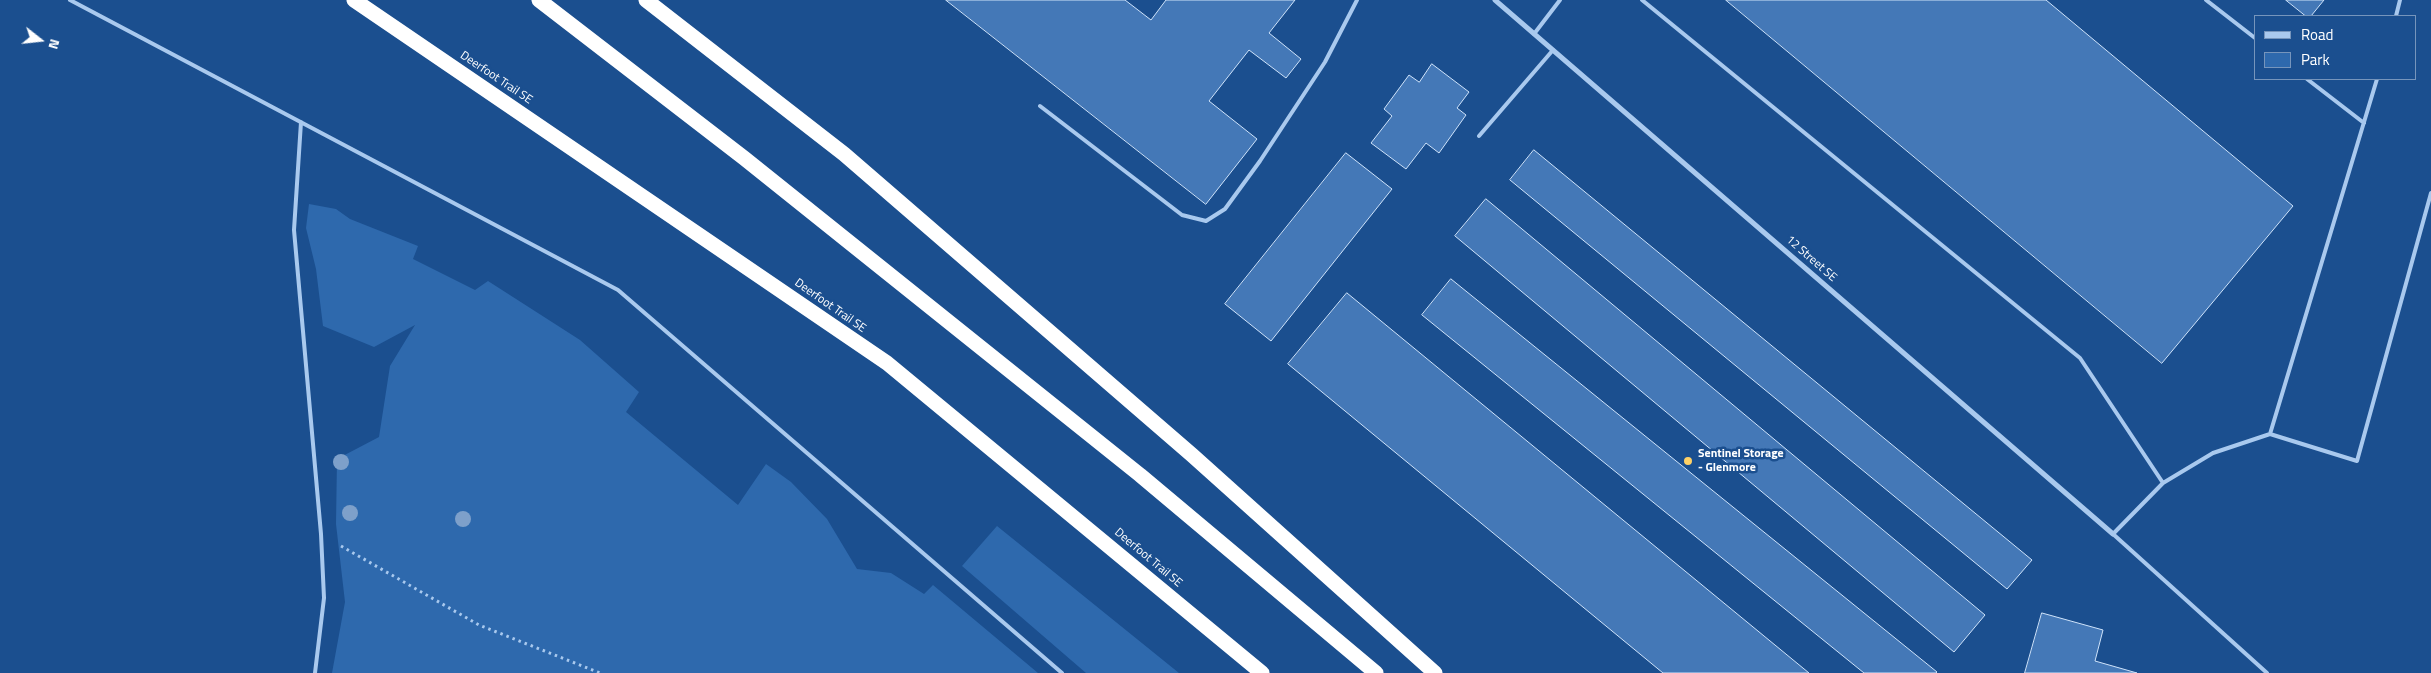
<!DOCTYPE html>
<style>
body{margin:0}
#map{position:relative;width:2431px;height:673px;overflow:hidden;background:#1b4f8f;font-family:"Titillium Web",sans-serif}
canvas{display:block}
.legend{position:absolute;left:2254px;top:15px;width:162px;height:65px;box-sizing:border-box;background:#1b4f8f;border:1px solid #7695bc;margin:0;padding:6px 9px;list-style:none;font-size:15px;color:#fff}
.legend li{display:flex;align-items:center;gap:10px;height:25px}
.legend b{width:25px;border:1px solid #7695bc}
.north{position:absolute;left:15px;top:15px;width:50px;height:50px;-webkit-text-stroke:4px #1b4f8f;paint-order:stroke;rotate:106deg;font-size:14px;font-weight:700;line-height:20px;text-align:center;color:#fff}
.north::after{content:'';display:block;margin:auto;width:18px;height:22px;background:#fff;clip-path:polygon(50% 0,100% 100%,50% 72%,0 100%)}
</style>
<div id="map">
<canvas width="2431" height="673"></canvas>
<ul class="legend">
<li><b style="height:6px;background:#a9c9ee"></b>Road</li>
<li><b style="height:14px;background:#2e69ad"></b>Park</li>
</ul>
<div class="north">N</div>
</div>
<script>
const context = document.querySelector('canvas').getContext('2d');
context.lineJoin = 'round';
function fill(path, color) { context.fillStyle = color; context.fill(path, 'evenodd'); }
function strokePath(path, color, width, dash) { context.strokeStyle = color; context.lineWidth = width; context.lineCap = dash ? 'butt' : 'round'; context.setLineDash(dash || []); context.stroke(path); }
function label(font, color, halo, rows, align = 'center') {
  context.font = font + ' "Titillium Web",sans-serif'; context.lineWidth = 5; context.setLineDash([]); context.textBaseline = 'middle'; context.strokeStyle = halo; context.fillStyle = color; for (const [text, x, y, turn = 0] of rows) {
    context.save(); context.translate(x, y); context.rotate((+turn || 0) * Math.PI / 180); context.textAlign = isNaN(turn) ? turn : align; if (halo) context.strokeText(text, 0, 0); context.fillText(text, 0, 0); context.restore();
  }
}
fill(new Path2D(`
 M309 204 336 209 350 219 418 246 413 259 475 290 488 281 580 340 639 392 626 412 738 505 766 464 791 482 827 519 857 569 891 573 924 594 933 585 1038 673H332L345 602 336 524 337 459 379 437 390 366 415 325 374 347 323 326 316 269 306 228Z
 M997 526 1179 673H1086L962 566Z`), '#2e69ad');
const building = new Path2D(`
 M946 0H1125L1151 20 1166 0H1295L1269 33 1301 59 1286 78 1249 50 1209 101 1257 139 1206 204Z
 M1726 0H2046L2293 206 2162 363Z
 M2286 0H2324L2311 16H2306Z
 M1432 64 1469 92 1457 108 1466 115 1439 153 1426 143 1406 169 1371 143 1392 116 1384 109 1409 75 1419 82Z
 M1534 150 2032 560 2007 589 1510 180Z
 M1346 153 1392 189 1271 341 1225 304Z
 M1486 199 1985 615 1954 652 1455 236Z
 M1451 279 1937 672 1936 673H1864L1422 315Z
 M1347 293 1809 673H1663L1288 364Z
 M2042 613 2103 630 2095 661 2137 673H2025Z`);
fill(building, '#4478b7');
strokePath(building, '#cfe3fa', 1);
strokePath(new Path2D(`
 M341 546 479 625 600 673`), '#a9c9ee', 3, [2.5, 4]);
strokePath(new Path2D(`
 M70 0 618 290 1062 673
 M1642 0 2080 358 2163 483
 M2206 0 2255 38
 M2396 16 2400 0
 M1534 34 1560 0
 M2307 79 2364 123
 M1040 106 1182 215 1206 221 1225 209 1260 161 1325 62 1357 0
 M301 122 294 230 321 534 324 598 315 673
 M1479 136 1553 50
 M2270 434 2377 79
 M2267 673 2113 534 2163 483 2213 453 2270 434 2357 461 2431 193`), '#a9c9ee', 4);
strokePath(new Path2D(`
 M1495 0 2113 534`), '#a9c9ee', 5);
strokePath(new Path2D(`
 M354 0 887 363 1262 673
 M539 0 744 158 1140 475 1376 673
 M646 0 844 154 1192 455 1435 673`), '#fff', 15);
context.fillStyle = '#7ea0ca';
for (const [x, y] of [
 [341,462],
 [350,513],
 [463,519]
]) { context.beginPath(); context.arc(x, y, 8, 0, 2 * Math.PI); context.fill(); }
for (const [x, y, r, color] of [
 [1688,461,5,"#ffd166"]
]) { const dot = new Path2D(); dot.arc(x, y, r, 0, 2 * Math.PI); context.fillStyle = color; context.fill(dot); strokePath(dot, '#1b4f8f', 2); }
label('12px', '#fff', '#1b4f8f', [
 ["Deerfoot Trail SE",496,78,34],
 ["12 Street SE",1811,259,41],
 ["Deerfoot Trail SE",830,306,35],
 ["Deerfoot Trail SE",1148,558,40]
]);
label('bold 12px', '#fff', '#1b4f8f', [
 ["Sentinel Storage",1698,454],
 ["- Glenmore",1698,468]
], 'left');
</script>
